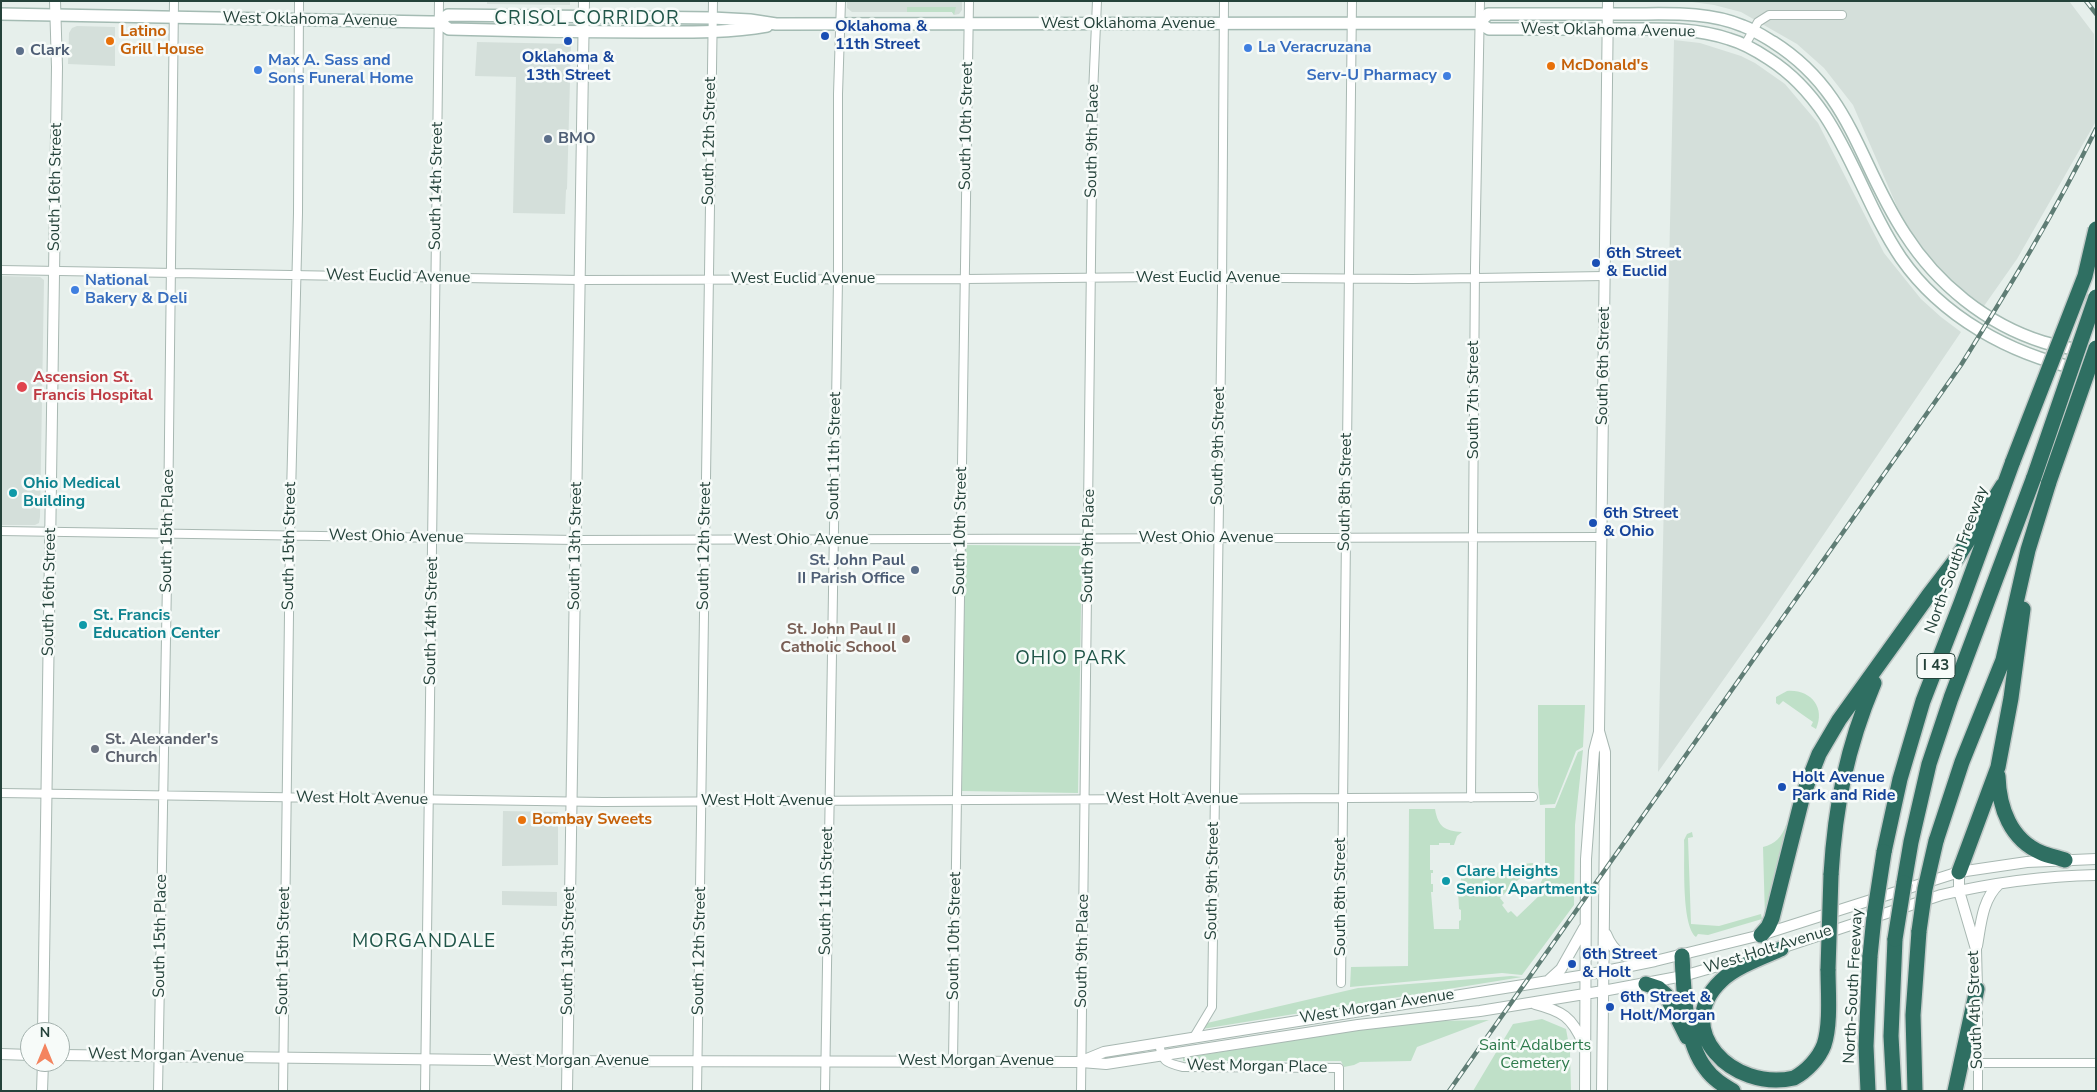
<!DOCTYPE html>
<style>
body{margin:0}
#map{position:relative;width:2097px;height:1092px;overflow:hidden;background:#e6efeb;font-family:"Nunito Sans",sans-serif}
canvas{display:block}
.frame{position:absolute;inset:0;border:2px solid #24423a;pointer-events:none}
.north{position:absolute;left:20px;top:1022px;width:50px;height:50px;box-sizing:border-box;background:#f7fbf9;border:1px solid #a3b1ad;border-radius:50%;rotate:0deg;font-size:14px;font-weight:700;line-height:20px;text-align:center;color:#24423a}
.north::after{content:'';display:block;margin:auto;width:18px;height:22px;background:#f4845f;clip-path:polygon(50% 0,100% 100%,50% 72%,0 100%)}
</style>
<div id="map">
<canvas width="2097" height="1092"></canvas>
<div class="frame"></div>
<div class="north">N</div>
</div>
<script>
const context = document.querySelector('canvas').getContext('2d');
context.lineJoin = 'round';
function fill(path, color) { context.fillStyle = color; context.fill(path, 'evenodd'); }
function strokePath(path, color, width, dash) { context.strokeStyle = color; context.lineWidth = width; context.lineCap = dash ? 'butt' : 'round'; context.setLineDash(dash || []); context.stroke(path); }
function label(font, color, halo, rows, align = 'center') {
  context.font = font + ' "Nunito Sans",sans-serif'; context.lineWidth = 5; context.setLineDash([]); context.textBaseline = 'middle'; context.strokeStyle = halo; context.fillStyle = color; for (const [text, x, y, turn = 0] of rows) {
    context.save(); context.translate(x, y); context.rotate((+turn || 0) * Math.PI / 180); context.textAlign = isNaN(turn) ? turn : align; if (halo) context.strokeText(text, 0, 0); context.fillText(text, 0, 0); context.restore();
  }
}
fill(new Path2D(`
 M487 1H570V5L487 4Z
 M847 1H962V10L959 14 954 15 952 12H852L847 8Z
 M1685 1H2069L2094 34 2095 123 2017 259 1984 306 1955 284 1930 258 1910 230 1898 209 1853 105 1824 68 1797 44 1741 12 1714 5Z
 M77 26 115 27V66L68 64 69 33 72 28Z
 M1674 40 1700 43 1741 56 1755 63 1785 84 1818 123 1884 253 1921 299 1941 317 1961 332 1765 621 1658 772Z
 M477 42 571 44 567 189 566 190 565 214 513 213 516 77 475 76Z
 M1 276 40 277 44 280 40 517 39 523 35 525H1Z
 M503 811 558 812V865L502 866Z
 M502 891 557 892V906L502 905Z`), '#d4dfda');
fill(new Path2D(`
 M907 7H956L954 15 952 12H907Z
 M965 545 1082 546 1078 793 962 791Z
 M1787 691C1810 689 1826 707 1816 729L1811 726 1813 722 1783 701 1779 705 1776 703V697Z
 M1538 705H1585L1583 747 1576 751 1555 804 1540 805 1538 785Z
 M1583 750 1575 825 1574 905 1522 975 1502 973 1350 987 1351 967 1408 966 1409 809H1435C1438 827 1445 831 1462 832L1457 836 1454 845H1450V843H1439V845H1430V870H1433V873H1431V884H1433V892H1431L1434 929H1459V921L1461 920V910L1459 909 1458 889 1461 888V877L1475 876V872H1500V870H1522V864L1533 863 1532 873 1527 880 1522 876 1500 898 1504 903 1502 905 1508 913 1511 911 1517 917 1542 893 1538 888 1544 876 1545 868V808H1555L1578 752Z
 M1786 825 1790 826 1765 918 1763 847C1775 844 1782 837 1786 825Z
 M1692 832 1693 837 1688 838 1691 924 1719 926 1761 914 1762 919 1708 935 1698 934 1696 937C1681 925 1685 860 1684 840L1687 834Z
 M1511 976 1522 977 1202 1029 1207 1023 1358 988Z
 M1542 1019 1566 1029 1570 1051 1571 1091H1473L1513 1024Z
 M1489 1020 1417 1047 1411 1061 1360 1062 1354 1065 1344 1067 1341 1061H1183V1058L1358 1030 1431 1021Z`), '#bfe0c8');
const minor = new Path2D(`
 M1745 45 1758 22 1769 15H1842
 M1 270 580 280 965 279 1157 277 1412 279 1605 276
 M1 531 576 540 1601 537
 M1 793 603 802 1533 797
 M1471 798 1475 267 1480 1
 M1341 983 1352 1
 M1978 1013V1091
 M1194 1037 1212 1007 1222 287 1224 1
 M1159 1043C1162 1061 1165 1063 1183 1067L1339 1068V1091
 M953 1061 969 1
 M1978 1063H2096
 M158 1091 168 524 174 1
 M283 1091 290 535 298 213 299 1
 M425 1091 439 1
 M697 1091 713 1
 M825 1091 838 279V94L841 1
 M1081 1091 1093 94 1097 1`);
const tertiary = new Path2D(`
 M1959 872V891L1976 949 1977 989
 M1606 934C1615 956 1625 957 1647 960
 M1977 946C1981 924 1982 900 1999 884
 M1775 950 1941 895C1992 883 2043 876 2096 875
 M1549 980 1561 969 1584 928
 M1535 1004C1562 1011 1572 1017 1583 1043
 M43 1032 57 67 55 1
 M1 1054 30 1055
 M60 1055 568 1061 1081 1062 1106 1064 1358 1025 1480 1011 1603 991 1683 976 1749 957
 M1082 1061 1104 1052 1586 975 1655 961 1761 935 1959 872 2027 862 2096 859
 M42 1091 43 1062
 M567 1091 584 1
 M1585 1091 1586 859 1594 751 1599 732
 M1602 1091 1605 823V752L1599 731 1608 1`);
const secondary = new Path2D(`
 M1 14 430 22H438L448 15 712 18 750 20 776 24 1479 23 1489 29C1533 29 1577 29 1621 29 1657 29 1694 27 1729 39 1743 43 1757 51 1769 59 1842 106 1855 190 1901 258 1942 317 2010 354 2079 369
 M438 22 449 29C514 31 579 32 644 32 685 32 727 33 767 26
 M1479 23 1488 14C1536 14 1583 14 1630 14 1667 14 1708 11 1743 26 1754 30 1763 36 1773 42 1852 92 1858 163 1905 234 1937 284 1986 324 2043 342 2060 347 2079 350 2096 353`);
const motorway = new Path2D(`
 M1998 776C1999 807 2010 840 2042 853 2049 856 2057 857 2065 860
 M1936 841 1962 762 2003 660 2028 550 2049 482
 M1884 852 1900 779 1923 701 1961 603 2013 461
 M1959 872 1998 767 2011 698 2023 609
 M1831 875C1835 806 1847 747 1874 683
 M1904 883 1911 842 1929 764 1951 698 2034 477
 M1761 935 1768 927 1772 918 1803 795 1819 754 1839 720 1928 596 1957 558 2003 485
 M1781 949C1763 957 1735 967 1721 981 1671 1029 1732 1092 1794 1078 1807 1071 1819 1058 1824 1045 1831 1024 1828 991 1828 969
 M1682 956C1684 989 1684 1042 1706 1069 1713 1079 1723 1085 1733 1091
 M1646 984 1658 988 1666 995 1687 1037
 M1868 1091 1866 1046 1870 956
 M1894 1091 1891 1036 1895 939
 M1915 1091 1913 1015 1919 931
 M1955 1091 1977 989`);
strokePath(minor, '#a8b8b2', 10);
strokePath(tertiary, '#a8b8b2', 12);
strokePath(secondary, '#a4bbb3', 14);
strokePath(motorway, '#c2cac8', 18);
strokePath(minor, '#fff', 8);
strokePath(tertiary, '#fff', 10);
strokePath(secondary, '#fff', 11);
strokePath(motorway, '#2f6f62', 15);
const rail = new Path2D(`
 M2086 1 2096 14
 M1449 1091 1961 365C2009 288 2056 211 2096 129`);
strokePath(rail, '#5f7d75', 4.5);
strokePath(rail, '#f7fbf9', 2.5, [8]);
const motorwayBridge = new Path2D(`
 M2013 461 2085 276 2096 229
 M2034 477 2096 297
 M2049 482 2096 348
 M1919 931 1925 889 1936 841
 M1895 939 1904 883
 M1870 956 1874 917 1884 852
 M1828 969 1831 875`);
strokePath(motorwayBridge, '#c2cac8', 18, []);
strokePath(motorwayBridge, '#2f6f62', 15);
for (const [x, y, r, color] of [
 [825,36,5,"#1a4fb4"],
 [110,41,5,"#e8710a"],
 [568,41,5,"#1a4fb4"],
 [1248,48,5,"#3f7fe0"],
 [20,51,5,"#5c6f8a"],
 [1551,66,5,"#e8710a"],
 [258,70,5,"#3f7fe0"],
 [1447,76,5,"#3f7fe0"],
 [548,139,5,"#5c6f8a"],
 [1596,263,5,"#1a4fb4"],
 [75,290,5,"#3f7fe0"],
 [22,387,6,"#e0444e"],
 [13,493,5,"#0f9aa8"],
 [1593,523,5,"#1a4fb4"],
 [915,570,5,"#5c6f8a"],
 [83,625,5,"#0f9aa8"],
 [906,639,5,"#8d6e63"],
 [95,749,5,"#6b7280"],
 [1782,787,5,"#1a4fb4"],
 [522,820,5,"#e8710a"],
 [1446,881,5,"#0f9aa8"],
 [1572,964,5,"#1a4fb4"],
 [1610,1007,5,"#1a4fb4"]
]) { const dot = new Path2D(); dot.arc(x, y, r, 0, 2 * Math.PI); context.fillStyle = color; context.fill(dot); strokePath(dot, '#f7fbf9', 2); }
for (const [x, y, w] of [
 [1936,666,38]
]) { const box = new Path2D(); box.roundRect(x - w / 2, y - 12.5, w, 25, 4); context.fillStyle = '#f7fbf9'; context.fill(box); strokePath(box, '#24423a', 1); }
label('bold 15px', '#24423a', null, [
 ["I 43",1936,666]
]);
label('16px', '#24423a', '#f7fbf9', [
 ["West Oklahoma Avenue",310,20,1],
 ["West Oklahoma Avenue",1128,24],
 ["West Oklahoma Avenue",1608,31,1],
 ["South 10th Street",967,126,-89],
 ["South 12th Street",710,141,-89],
 ["South 9th Place",1093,141,-89],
 ["South 14th Street",437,186,-89],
 ["South 16th Street",56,187,-89],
 ["West Euclid Avenue",398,277,1],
 ["West Euclid Avenue",1208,278],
 ["West Euclid Avenue",803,279],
 ["South 6th Street",1604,366,-89],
 ["South 7th Street",1474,400,-90],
 ["South 9th Street",1219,446,-89],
 ["South 11th Street",835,456,-89],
 ["South 8th Street",1346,492,-89],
 ["South 15th Place",168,531,-89],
 ["South 10th Street",961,531,-89],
 ["West Ohio Avenue",396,537,1],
 ["West Ohio Avenue",1206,538],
 ["West Ohio Avenue",801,540],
 ["South 15th Street",290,546,-89],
 ["South 13th Street",576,546,-89],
 ["South 12th Street",705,546,-89],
 ["South 9th Place",1089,546,-89],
 ["North-South Freeway",1957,560,-70],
 ["South 16th Street",50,592,-89],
 ["South 14th Street",432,621,-89],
 ["West Holt Avenue",362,799,1],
 ["West Holt Avenue",1172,799],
 ["West Holt Avenue",767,801],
 ["South 9th Street",1213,881,-89],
 ["South 11th Street",827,891,-89],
 ["South 8th Street",1341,897,-90],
 ["South 15th Place",161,936,-89],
 ["South 10th Street",955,936,-89],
 ["West Holt Avenue",1768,950,-17],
 ["South 15th Street",284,951,-89],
 ["South 13th Street",569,951,-89],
 ["South 12th Street",700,951,-89],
 ["South 9th Place",1083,951,-89],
 ["North-South Freeway",1854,986,-87],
 ["West Morgan Avenue",1377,1007,-9],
 ["South 4th Street",1976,1010,-92],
 ["West Morgan Avenue",166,1056,1],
 ["West Morgan Avenue",571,1061],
 ["West Morgan Avenue",976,1061],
 ["West Morgan Place",1257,1067,1]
]);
label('bold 16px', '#164399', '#f7fbf9', [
 ["Oklahoma &",835,27],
 ["11th Street",835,45],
 ["Oklahoma &",568,58,"center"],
 ["13th Street",568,76,"center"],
 ["6th Street",1606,254],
 ["& Euclid",1606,272],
 ["6th Street",1603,514],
 ["& Ohio",1603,532],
 ["Holt Avenue",1792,778],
 ["Park and Ride",1792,796],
 ["6th Street",1582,955],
 ["& Holt",1582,973],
 ["6th Street &",1620,998],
 ["Holt/Morgan",1620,1016]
], 'left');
label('bold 16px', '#c56008', '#f7fbf9', [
 ["Latino",120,32],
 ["Grill House",120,50],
 ["McDonald's",1561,66],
 ["Bombay Sweets",532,820]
], 'left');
label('bold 16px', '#366cbe', '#f7fbf9', [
 ["La Veracruzana",1258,48],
 ["Max A. Sass and",268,61],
 ["Sons Funeral Home",268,79],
 ["Serv-U Pharmacy",1437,76,"right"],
 ["National",85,281],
 ["Bakery & Deli",85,299]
], 'left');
label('bold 16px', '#4e5e75', '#f7fbf9', [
 ["Clark",30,51],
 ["BMO",558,139],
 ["St. John Paul",905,561,"right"],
 ["II Parish Office",905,579,"right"]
], 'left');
label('bold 16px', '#be3a42', '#f7fbf9', [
 ["Ascension St.",33,378],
 ["Francis Hospital",33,396]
], 'left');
label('bold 16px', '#0d838f', '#f7fbf9', [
 ["Ohio Medical",23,484],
 ["Building",23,502],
 ["St. Francis",93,616],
 ["Education Center",93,634],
 ["Clare Heights",1456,872],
 ["Senior Apartments",1456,890]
], 'left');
label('bold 16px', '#785e54', '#f7fbf9', [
 ["St. John Paul II",896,630],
 ["Catholic School",896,648]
], 'right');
label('bold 16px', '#5b616d', '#f7fbf9', [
 ["St. Alexander's",105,740],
 ["Church",105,758]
], 'left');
label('16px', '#2d7a4b', '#f7fbf9', [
 ["Saint Adalberts",1535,1046],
 ["Cemetery",1535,1064]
]);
context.letterSpacing = '1px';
label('19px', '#1f5548', '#f7fbf9', [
 ["CRISOL CORRIDOR",587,19],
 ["OHIO PARK",1071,659],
 ["MORGANDALE",424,942]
]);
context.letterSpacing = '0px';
</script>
